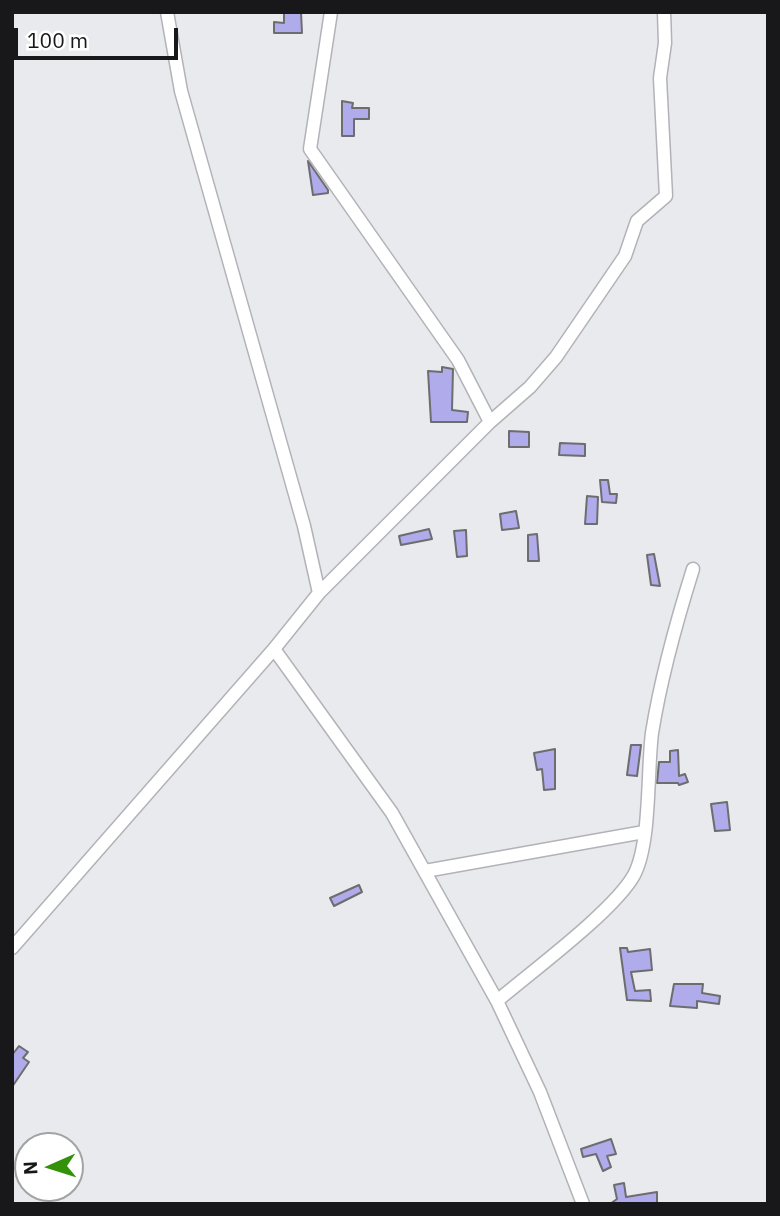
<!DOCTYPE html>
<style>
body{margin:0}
#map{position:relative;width:780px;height:1216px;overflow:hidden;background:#e9eaee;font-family:"IBM Plex Sans",sans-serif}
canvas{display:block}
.frame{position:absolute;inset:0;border:14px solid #18181a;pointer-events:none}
.north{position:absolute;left:14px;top:1132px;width:70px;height:70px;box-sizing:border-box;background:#fff;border:2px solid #a3a3a3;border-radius:50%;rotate:267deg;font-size:19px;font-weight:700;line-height:28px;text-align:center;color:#18181a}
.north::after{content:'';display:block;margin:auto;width:24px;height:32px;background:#349109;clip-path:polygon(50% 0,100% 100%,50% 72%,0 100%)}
.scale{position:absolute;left:14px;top:28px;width:164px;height:32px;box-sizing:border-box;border:4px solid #18181a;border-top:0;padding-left:9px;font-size:21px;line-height:24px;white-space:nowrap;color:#18181a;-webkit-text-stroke:5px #fff;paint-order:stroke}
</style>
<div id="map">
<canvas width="780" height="1216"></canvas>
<div class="frame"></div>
<div class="north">N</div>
<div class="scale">100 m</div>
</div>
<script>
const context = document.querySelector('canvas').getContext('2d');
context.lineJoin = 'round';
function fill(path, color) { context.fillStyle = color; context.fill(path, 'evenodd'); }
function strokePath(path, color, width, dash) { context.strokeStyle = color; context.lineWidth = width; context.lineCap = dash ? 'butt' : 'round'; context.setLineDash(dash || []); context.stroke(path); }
const building = new Path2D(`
 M284 12H301L302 33H274V22L284 23Z
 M342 101 353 103 352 108H369V119H354V136H342Z
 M308 161 328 190V193L313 195Z
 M442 367 453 369 452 410 468 412 467 422H431L428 371 442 372Z
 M509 431 529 432V447H509Z
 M560 443 585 444V456L559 455Z
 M600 480H608L610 494H617L616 503 602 502Z
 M587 496 598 497 597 524H585Z
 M516 511 519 528 502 530 500 514Z
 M429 529 432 539 401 545 399 536Z
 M466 530 467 556 457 557 454 531Z
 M537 534 539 561H528V535Z
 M654 554 660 586 651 585 647 555Z
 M631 745H641L637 776 627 775Z
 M555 749V789L544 790 542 769 537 770 534 753Z
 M678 750 679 776 685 774 688 782 679 785 678 783H657L659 762H670V751Z
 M727 802 730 830 715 831 711 804Z
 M359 885 362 892 334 906 330 898Z
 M620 948H627L628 952 650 949 652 970 631 972 635 991 650 990 651 1001 627 1000Z
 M674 984H703L702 993 720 996 719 1004 697 1001V1008L670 1006Z
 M19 1046 28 1052 23 1058 29 1062 12 1087V1055Z
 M611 1139 616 1154 607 1156 611 1167 603 1171 596 1154 583 1157 581 1149Z
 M624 1183 626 1197 657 1192V1203L610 1204 617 1199 614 1185Z`);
fill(building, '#b0abea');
strokePath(building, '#6d6d70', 2);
const street = new Path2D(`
 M167 12 181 91 304 526 319 593
 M331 12 310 149 458 360 490 422 530 387 556 357 625 256 637 221 666 196 660 78 665 43 664 12
 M274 649 392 813 497 1001 540 1092 583 1204
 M425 871 644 832
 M12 948 274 649 319 593 490 422
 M497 1001C531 972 614 911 634 875 651 843 647 772 652 733 661 677 676 623 693 569`);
strokePath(street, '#b2b3b7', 15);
strokePath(street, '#fff', 12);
</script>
